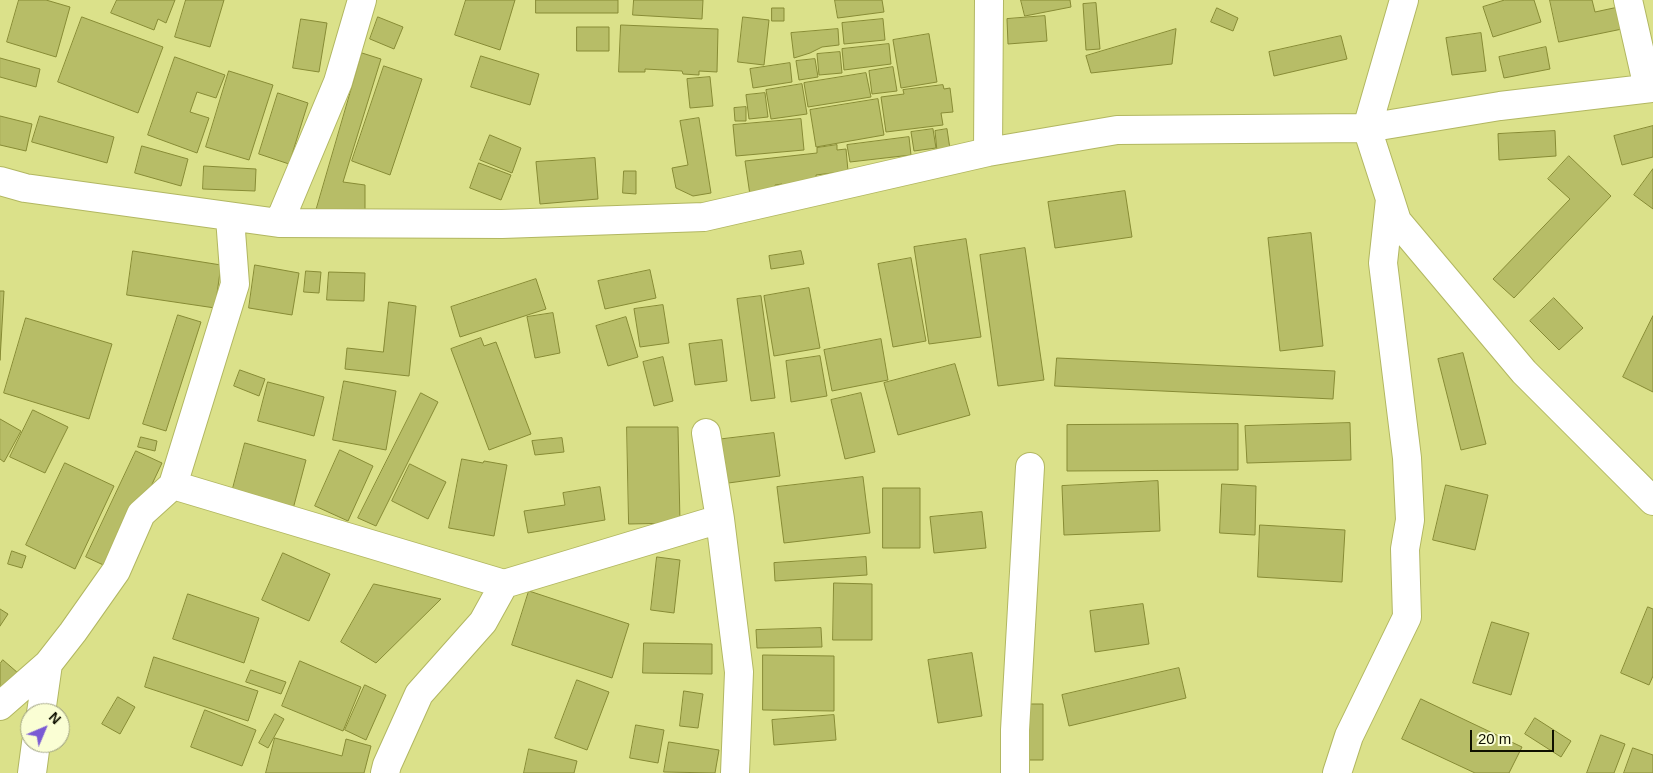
<!DOCTYPE html>
<style>
body{margin:0}
#map{position:relative;width:1653px;height:773px;overflow:hidden;background:#dbe18a;font-family:Arial,sans-serif}
canvas{display:block}
.north{position:absolute;left:20px;top:703px;width:50px;height:50px;box-sizing:border-box;background:#fafed4;border:1px solid #9c9f7f;border-radius:50%;rotate:45deg;font-size:14px;font-weight:700;line-height:20px;text-align:center;color:#0f1000}
.north::after{content:'';display:block;margin:auto;width:18px;height:22px;background:#7a5ad4;clip-path:polygon(50% 0,100% 100%,50% 72%,0 100%)}
.scale{position:absolute;left:1470px;top:730px;width:84px;height:22px;box-sizing:border-box;border:2px solid #0f1000;border-top:0;padding-left:6px;font-size:15px;line-height:18px;white-space:nowrap;color:#0f1000;-webkit-text-stroke:4px #fafed4;paint-order:stroke}
</style>
<div id="map">
<canvas width="1653" height="773"></canvas>
<div class="north">N</div>
<div class="scale">20 m</div>
</div>
<script>
const context = document.querySelector('canvas').getContext('2d');
context.lineJoin = 'round';
function fill(path, color) { context.fillStyle = color; context.fill(path, 'evenodd'); }
function strokePath(path, color, width, dash) { context.strokeStyle = color; context.lineWidth = width; context.lineCap = dash ? 'butt' : 'round'; context.setLineDash(dash || []); context.stroke(path); }
const building = new Path2D(`
 M19 0H46L70 7 56 57 7 42Z
 M117 0H175L166 23 158 19 154 30 111 13Z
 M186 0H224L210 47 175 37Z
 M466 0H515L500 50 455 35Z
 M536 0H618V13H536Z
 M634 0H703L702 19 633 15Z
 M835 0H882L884 12 838 18Z
 M1021 0H1070L1071 7 1025 16Z
 M1505 0H1534L1541 22 1493 37 1483 7Z
 M1550 0H1592L1595 12 1623 6 1627 28 1559 42Z
 M1096 3 1100 49 1086 50 1083 4Z
 M772 8H784V21H772Z
 M1217 8 1238 18 1233 31 1211 22Z
 M1045 16 1047 41 1008 44 1007 19Z
 M82 17 163 47 138 113 58 82Z
 M378 17 403 27 394 49 370 39Z
 M743 17 769 20 764 65 738 62Z
 M301 19 327 23 319 72 293 68Z
 M883 19 885 40 844 44 842 23Z
 M621 25 718 29 717 72 699 71V75L683 74 682 71 645 69V72H619Z
 M577 27H609V51H577Z
 M838 29 839 45 822 47 810 53 794 58 791 33Z
 M1176 29 1172 64 1091 73 1086 56Z
 M1481 33 1486 71 1452 75 1446 38Z
 M929 34 937 82 901 88 893 40Z
 M1341 36 1347 59 1274 76 1269 52Z
 M889 44 891 64 844 70 842 49Z
 M1546 47 1550 69 1504 78 1499 57Z
 M840 52 842 73 819 75 817 54Z
 M362 53 381 59 343 182 365 185V215L316 211Z
 M481 56 539 74 530 105 471 87Z
 M175 57 225 75 216 98 197 92 190 112 209 118 197 153 148 135Z
 M0 58 40 69 36 87 0 77Z
 M815 59 818 77 799 80 796 61Z
 M790 63 792 82 753 88 750 69Z
 M384 66 422 79 390 175 352 161Z
 M893 67 897 91 872 94 869 71Z
 M229 71 273 85 249 160 206 147Z
 M866 73 871 97 808 107 804 83Z
 M710 77 713 106 690 108 687 79Z
 M802 84 807 114 771 119 766 90Z
 M943 85 944 89 950 88 953 112 941 113 943 125 886 132 881 97 904 94 903 90Z
 M278 93 308 103 289 164 259 154Z
 M765 93 768 117 749 119 746 95Z
 M878 99 884 135 816 147 810 110Z
 M746 107V121H735L734 108Z
 M0 116 32 124 26 151 0 145Z
 M40 116 114 137 107 163 32 142Z
 M699 118 711 193 693 196 676 188 672 168 688 165 680 121Z
 M801 119 804 150 736 156 733 125Z
 M1653 126V157L1622 165 1614 136Z
 M933 129 936 148 914 151 911 132Z
 M947 129 950 149 937 151 935 131Z
 M1555 131 1556 156 1499 160 1498 134Z
 M490 135 521 148 512 173 480 160Z
 M909 137 911 155 850 162 847 145Z
 M837 145V150L846 149 848 171 816 175 817 186 783 190 782 184 775 185V191L750 195 745 161 817 153V148Z
 M142 146 188 159 181 186 135 173Z
 M1569 156 1611 196 1514 298 1493 279 1570 199 1548 179Z
 M595 158 598 199 540 204 536 162Z
 M479 163 511 175 501 200 470 188Z
 M204 166 256 169 255 191 203 189Z
 M1653 169V209L1634 195Z
 M624 171H636V194L623 193Z
 M1125 191 1132 237 1055 248 1048 202Z
 M1311 233 1323 346 1280 351 1268 238Z
 M966 239 981 337 929 344 914 247Z
 M1025 248 1044 380 998 386 980 255Z
 M133 251 221 265 215 308 127 295Z
 M801 251 804 264 771 269 769 256Z
 M911 258 926 341 893 347 878 264Z
 M255 265 299 273 292 315 249 308Z
 M650 270 656 298 605 309 598 281Z
 M306 271 321 272 319 293 304 292Z
 M329 272 365 273 364 301 327 300Z
 M536 279 546 309 460 337 451 307Z
 M809 288 820 348 774 356 764 296Z
 M0 291H4L0 360Z
 M761 296 775 398 751 401 737 299Z
 M1554 298 1583 328 1559 350 1530 321Z
 M389 302 416 306 409 376 345 369 347 348 383 352Z
 M663 305 669 343 640 347 634 309Z
 M553 313 560 353 535 358 527 317Z
 M178 315 201 322 166 431 143 424Z
 M1653 316V392L1623 377Z
 M626 317 638 357 608 366 596 326Z
 M26 318 112 344 89 419 4 393Z
 M481 338 484 346 496 342 531 434 489 450 451 349Z
 M881 339 888 380 832 391 824 350Z
 M722 340 727 381 695 385 689 344Z
 M1463 353 1486 444 1461 450 1438 359Z
 M820 356 827 396 791 402 786 361Z
 M663 357 673 401 654 406 643 362Z
 M1057 358 1335 371 1333 399 1055 386Z
 M955 364 970 415 898 435 884 383Z
 M240 370 265 379 259 396 234 386Z
 M344 381 396 391 386 450 333 440Z
 M268 382 324 397 314 436 258 421Z
 M421 393 438 402 376 526 358 518Z
 M861 393 875 452 845 459 831 400Z
 M33 410 68 427 45 473 10 457Z
 M0 419 21 431 4 462 0 459Z
 M1350 423 1351 460 1247 463 1245 426Z
 M1238 424V470L1067 471V425Z
 M627 427H678L680 523 629 524Z
 M774 433 780 476 721 484 715 440Z
 M141 437 157 441 155 451 138 447Z
 M562 438 564 452 535 455 532 441Z
 M245 443 306 460 293 509 232 492Z
 M340 450 373 466 348 521 315 506Z
 M136 451 162 463 112 569 86 557Z
 M462 459 483 463 484 461 507 465 494 536 449 528Z
 M65 463 114 486 75 569 26 545Z
 M410 464 446 482 428 519 392 501Z
 M863 477 870 533 784 543 777 487Z
 M1158 481 1160 531 1064 535 1062 486Z
 M1222 484 1256 486 1255 535 1220 533Z
 M1446 485 1488 495 1475 550 1433 540Z
 M600 487 605 520 528 533 524 511 565 505 563 493Z
 M883 488H920V548H883Z
 M982 512 986 548 934 553 930 517Z
 M1260 525 1345 530 1342 582 1258 577Z
 M12 551 26 556 22 568 8 564Z
 M283 553 330 574 309 621 262 600Z
 M657 557 680 560 674 613 651 610Z
 M866 557 867 575 775 581 774 563Z
 M834 583 872 584V640H833Z
 M374 584 441 599 376 663 341 642Z
 M529 591 629 624 612 678 512 645Z
 M188 594 259 618 244 663 173 639Z
 M1143 604 1149 644 1095 652 1090 611Z
 M1648 607 1653 609V676L1649 685 1621 673Z
 M0 609 8 614 0 626Z
 M1492 622 1529 633 1511 695 1473 683Z
 M821 628 822 647 757 648 756 630Z
 M644 643 712 644V674L643 673Z
 M972 653 982 716 938 723 928 660Z
 M763 655 834 656V711L763 710Z
 M154 657 258 691 248 721 145 687Z
 M3 660 18 673 0 693V664Z
 M300 661 361 687 343 731 282 706Z
 M1179 668 1186 698 1069 726 1062 695Z
 M251 670 286 682 281 694 246 682Z
 M577 680 609 692 587 750 555 738Z
 M365 685 386 695 366 740 345 730Z
 M684 691 703 694 698 728 680 726Z
 M118 697 135 707 120 734 102 724Z
 M1421 699 1522 747 1509 773H1475L1402 739Z
 M1027 704H1043V760H1026Z
 M205 710 256 730 242 766 191 747Z
 M275 714 284 719 268 748 259 743Z
 M834 715 836 740 774 745 772 720Z
 M1535 718 1571 741 1561 757 1525 734Z
 M636 725 664 730 658 763 630 758Z
 M1601 735 1625 744 1614 773H1587Z
 M275 738 342 756 346 739 371 746 364 773H266Z
 M669 742 719 750 715 773 664 772Z
 M1633 748 1653 755V773H1624Z
 M529 749 577 761 574 773H524Z`);
fill(building, '#b7bd67');
strokePath(building, '#878b35', 1);
const minor = new Path2D(`
 M1628 0 1648 88
 M988 152 989 0
 M0 181 25 188 279 223 502 224 704 217 988 152 1117 130 1367 128 1500 106 1653 88
 M1390 199 1397 221 1524 372 1653 501
 M279 223 338 82 362 0
 M706 433 720 519 739 672 735 773
 M173 485 504 584 720 519
 M0 706 48 664 73 632 116 571 141 514 173 485 235 284 230 218
 M41 713 48 664
 M32 773 36 743
 M385 773 387 765 419 694 483 622 504 584
 M1015 773V730L1030 467
 M1337 773 1349 736 1407 617 1405 549 1410 520 1407 458 1383 263 1390 199 1367 128 1404 0`);
strokePath(minor, '#b2b761', 30);
strokePath(minor, '#fff', 28);
</script>
